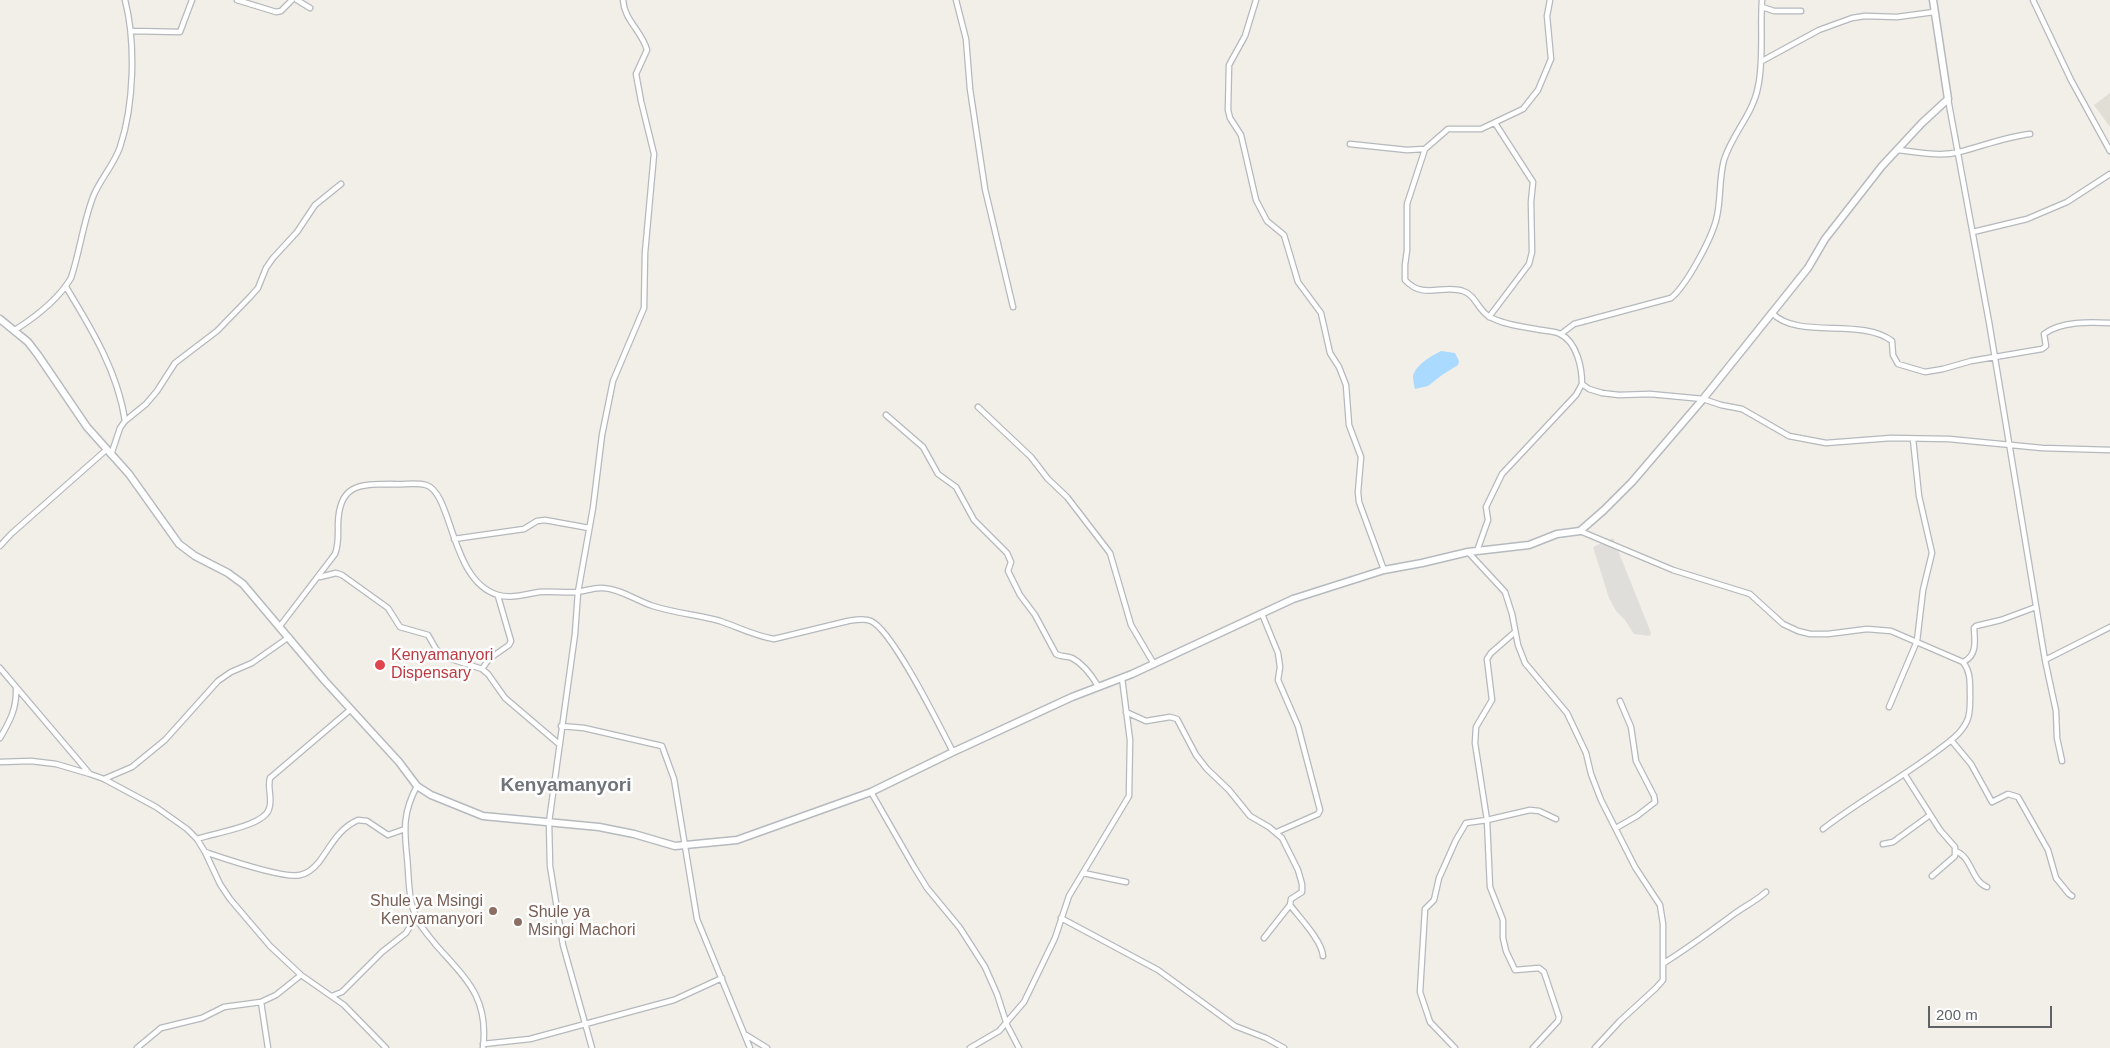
<!DOCTYPE html>
<style>
body{margin:0}
#map{position:relative;width:2110px;height:1048px;overflow:hidden;background:#f1efe8;font-family:Arial,sans-serif}
canvas{display:block}
.scale{position:absolute;left:1928px;top:1006px;width:124px;height:22px;box-sizing:border-box;border:2px solid #5f6368;border-top:0;padding-left:6px;font-size:15px;line-height:18px;white-space:nowrap;color:#5f6368;-webkit-text-stroke:4px #fff;paint-order:stroke}
</style>
<div id="map">
<canvas width="2110" height="1048"></canvas>
<div class="scale">200 m</div>
</div>
<script>
const context = document.querySelector('canvas').getContext('2d');
context.lineJoin = 'round';
function fill(path, color) { context.fillStyle = color; context.fill(path, 'evenodd'); }
function strokePath(path, color, width, dash) { context.strokeStyle = color; context.lineWidth = width; context.lineCap = dash ? 'butt' : 'round'; context.setLineDash(dash || []); context.stroke(path); }
function label(font, color, halo, rows, align = 'center') {
  context.font = font + ' Arial,sans-serif'; context.lineWidth = 5; context.setLineDash([]); context.textBaseline = 'middle'; context.strokeStyle = halo; context.fillStyle = color; for (const [text, x, y, turn = 0] of rows) {
    context.save(); context.translate(x, y); context.rotate((+turn || 0) * Math.PI / 180); context.textAlign = isNaN(turn) ? turn : align; if (halo) context.strokeText(text, 0, 0); context.fillText(text, 0, 0); context.restore();
  }
}
fill(new Path2D(`
 M1613 538 1651 633 1650 636 1634 634 1625 620 1616 611 1609 598 1593 547Z`), '#e0deda');
fill(new Path2D(`
 M2110 93V127L2094 105Z`), '#e1ded6');
fill(new Path2D(`
 M1441 351 1455 353 1459 361 1458 365 1442 375 1428 386 1415 389C1414 385 1413 379 1413 376 1416 364 1432 356 1441 351Z`), '#aadaff');
const street = new Path2D(`
 M237 0 276 12 281 11 292 0
 M297 0 310 8
 M956 0 966 39 970 89 985 189 1013 307
 M1256 0 1245 36 1229 65 1228 110 1230 118 1241 135 1256 200 1267 221 1284 235 1298 282 1321 313 1330 353 1339 367 1346 385 1349 425 1361 457 1358 492 1359 502 1384 570
 M2033 0 2071 80 2110 151
 M1762 7 1774 11H1801
 M131 31 180 32 192 0
 M1762 61 1819 30 1852 18 1865 16 1897 17 1934 12
 M1948 99 1989 322 2045 660 2056 711 2057 738 2062 761
 M1350 144 1407 150 1425 149 1448 129H1481L1523 109 1538 90 1551 59 1547 16 1550 0
 M1425 149 1407 204V250L1405 265V280C1423 300 1443 284 1463 291 1476 295 1478 311 1490 317 1504 325 1525 327 1541 330 1547 331 1555 331 1560 334 1577 342 1582 368 1582 384L1589 389 1602 393 1619 395 1650 394 1703 399 1721 405 1742 409 1789 436 1826 443 1891 438 1949 439 2042 448 2110 450
 M1897 150C1917 152 1940 157 1959 152 1983 146 2005 137 2030 134
 M1973 232 2027 219 2067 202 2110 174
 M66 287C91 328 118 372 125 421
 M1772 313C1798 340 1861 317 1892 341L1893 355 1898 364 1925 372 1943 369 1971 361 2042 349 2046 346 2044 334C2061 321 2090 322 2110 323
 M1489 317 1529 264 1532 252 1531 202 1533 182 1495 123
 M15 330C37 316 58 300 71 278 80 251 83 223 93 197 100 179 114 165 120 147 134 105 136 43 125 0
 M1561 334 1574 324 1671 298C1686 286 1713 237 1717 216 1721 198 1719 178 1724 160 1732 134 1753 114 1758 87 1764 59 1760 29 1762 0
 M978 407 1031 457 1048 479 1067 497 1110 553 1131 625 1154 664
 M886 415 923 447 938 474 956 487 974 520 1007 553 1011 562 1008 571 1020 595 1035 615 1056 654C1061 657 1067 656 1072 658 1084 664 1092 676 1098 686
 M111 455 120 428 125 421 146 404 157 391 175 363 217 331 250 297 258 288 266 268 273 258 297 232 315 205 341 184
 M1580 531 1673 570 1750 594 1783 624 1798 631 1810 634H1828L1867 629 1891 631 1963 662C1970 671 1970 680 1970 691 1970 700 1971 713 1967 721 1961 734 1948 743 1937 751 1900 779 1859 801 1823 829
 M454 539 524 529 537 521 545 520 589 528
 M0 546 11 534 106 450
 M1477 551 1488 520 1486 507 1502 474 1576 395 1582 384
 M1468 552 1505 592 1512 614 1518 645 1525 663 1567 713 1586 753 1591 774 1601 800 1635 867 1660 905 1663 924V980L1656 988 1620 1021 1595 1048
 M320 577 336 573 342 575 388 608 400 627 428 635 436 649 445 657 482 669 488 674 505 698 559 744
 M1262 614 1278 653 1280 667 1278 680 1298 726 1320 810 1318 814 1277 832
 M280 626 335 554C339 544 338 534 338 524 339 485 358 484 392 484 402 485 416 482 426 485 453 493 450 581 498 595 511 599 526 594 539 592 552 591 565 593 577 592 586 591 594 587 603 588 621 589 637 601 653 606 675 613 698 615 720 621 738 627 755 636 774 639L848 621C855 620 864 618 871 621 893 631 940 727 953 752
 M1515 632 1491 653 1487 659 1492 700 1476 727 1475 743 1487 820 1490 887 1503 920V938L1506 951 1515 970 1539 968 1544 972 1559 1017 1558 1021 1533 1048
 M2045 660 2110 627
 M1963 662C1977 656 1975 642 1974 628L1976 626 2001 620 2036 607
 M0 668 89 773
 M482 669 489 659 509 645 511 641 498 596
 M1889 707 1917 641 1923 590 1932 553 1919 496 1913 439
 M1126 712 1146 721 1170 717 1177 719 1196 755 1207 769 1229 790 1250 816 1269 827 1282 838 1298 870 1302 884V892L1291 899 1290 905C1300 918 1322 941 1323 956
 M561 726 584 728 662 746 674 779 697 919 750 1048
 M0 738C10 721 17 708 16 688
 M1951 740 1971 764 1992 802 2008 794 2018 797 2048 850 2056 878 2069 894 2072 896
 M0 762 31 761 56 764 90 774 104 779 156 807 187 829 197 839 205 852 220 884 230 899 270 946 301 975 344 1005 386 1048
 M1905 775 1940 830 1955 847V856L1932 876
 M104 779 132 767 165 740 218 681 231 672 252 663 289 637
 M417 786C403 812 404 828 407 857 409 876 408 899 416 917 421 928 429 936 436 945 467 980 489 998 483 1048
 M871 792 914 867 927 888 960 928 985 967 997 994 1007 1025 1019 1048
 M1616 828 1637 816 1655 802 1654 796 1636 761 1631 727 1620 701
 M197 839C214 833 264 826 269 809 273 799 267 788 270 778L351 709
 M1883 844 1893 842 1930 815
 M1955 851C1972 856 1971 881 1987 887
 M205 852C223 858 283 879 300 875 307 874 314 868 319 862 331 846 338 829 358 820L367 821 388 835 405 829
 M1083 873 1126 882
 M1061 918 1158 970 1235 1026 1266 1038 1284 1048
 M1264 938 1290 905
 M1664 963C1688 948 1711 931 1734 914 1745 906 1756 901 1766 892
 M332 996 342 992 382 952 406 933 416 917
 M261 1002 268 1048
 M746 1035 767 1048
 M483 1044 530 1039 648 1007 674 1000 722 978
 M137 1048 161 1028 202 1018 224 1007 261 1002 276 995 301 975
 M592 1048 563 945 550 866 549 822 575 634 578 592 593 508 602 435 613 381 644 308 645 253 654 154 641 101 636 74 647 50C642 31 624 20 623 0
 M970 1048 999 1031 1024 1002 1055 938 1069 896 1129 796 1130 740 1122 678
 M1455 1048 1430 1022 1420 992 1425 909 1434 900 1439 878 1456 840 1466 823 1487 820 1530 810 1539 811 1556 819`);
const secondary = new Path2D(`
 M0 319 28 342 38 355 87 427 129 474 179 544 195 556 228 573 243 584 325 681 399 762 417 786 431 795 483 816 599 827 634 834 675 846 737 840 871 792 953 752 1072 697 1132 674 1293 599 1384 570 1422 563 1468 552 1529 545 1557 534 1580 531 1604 510 1632 482 1703 399 1808 268 1825 239 1882 166 1922 123 1948 99 1933 0`);
strokePath(street, '#b5b8bc', 7);
strokePath(secondary, '#b6babf', 9);
strokePath(street, '#fff', 4.5);
strokePath(secondary, '#fff', 6);
for (const [x, y, r, color] of [
 [380,665,6,"#e0444e"],
 [493,911,5,"#8d6e63"],
 [518,922,5,"#8d6e63"]
]) { const dot = new Path2D(); dot.arc(x, y, r, 0, 2 * Math.PI); context.fillStyle = color; context.fill(dot); strokePath(dot, '#fff', 2); }
label('16px', '#be3a42', '#fff', [
 ["Kenyamanyori",391,656],
 ["Dispensary",391,674]
], 'left');
label('16px', '#785e54', '#fff', [
 ["Shule ya Msingi",483,902],
 ["Kenyamanyori",483,920],
 ["Shule ya",528,913,"left"],
 ["Msingi Machori",528,931,"left"]
], 'right');
label('bold 19px', '#70757a', '#fff', [
 ["Kenyamanyori",566,786]
]);
</script>
